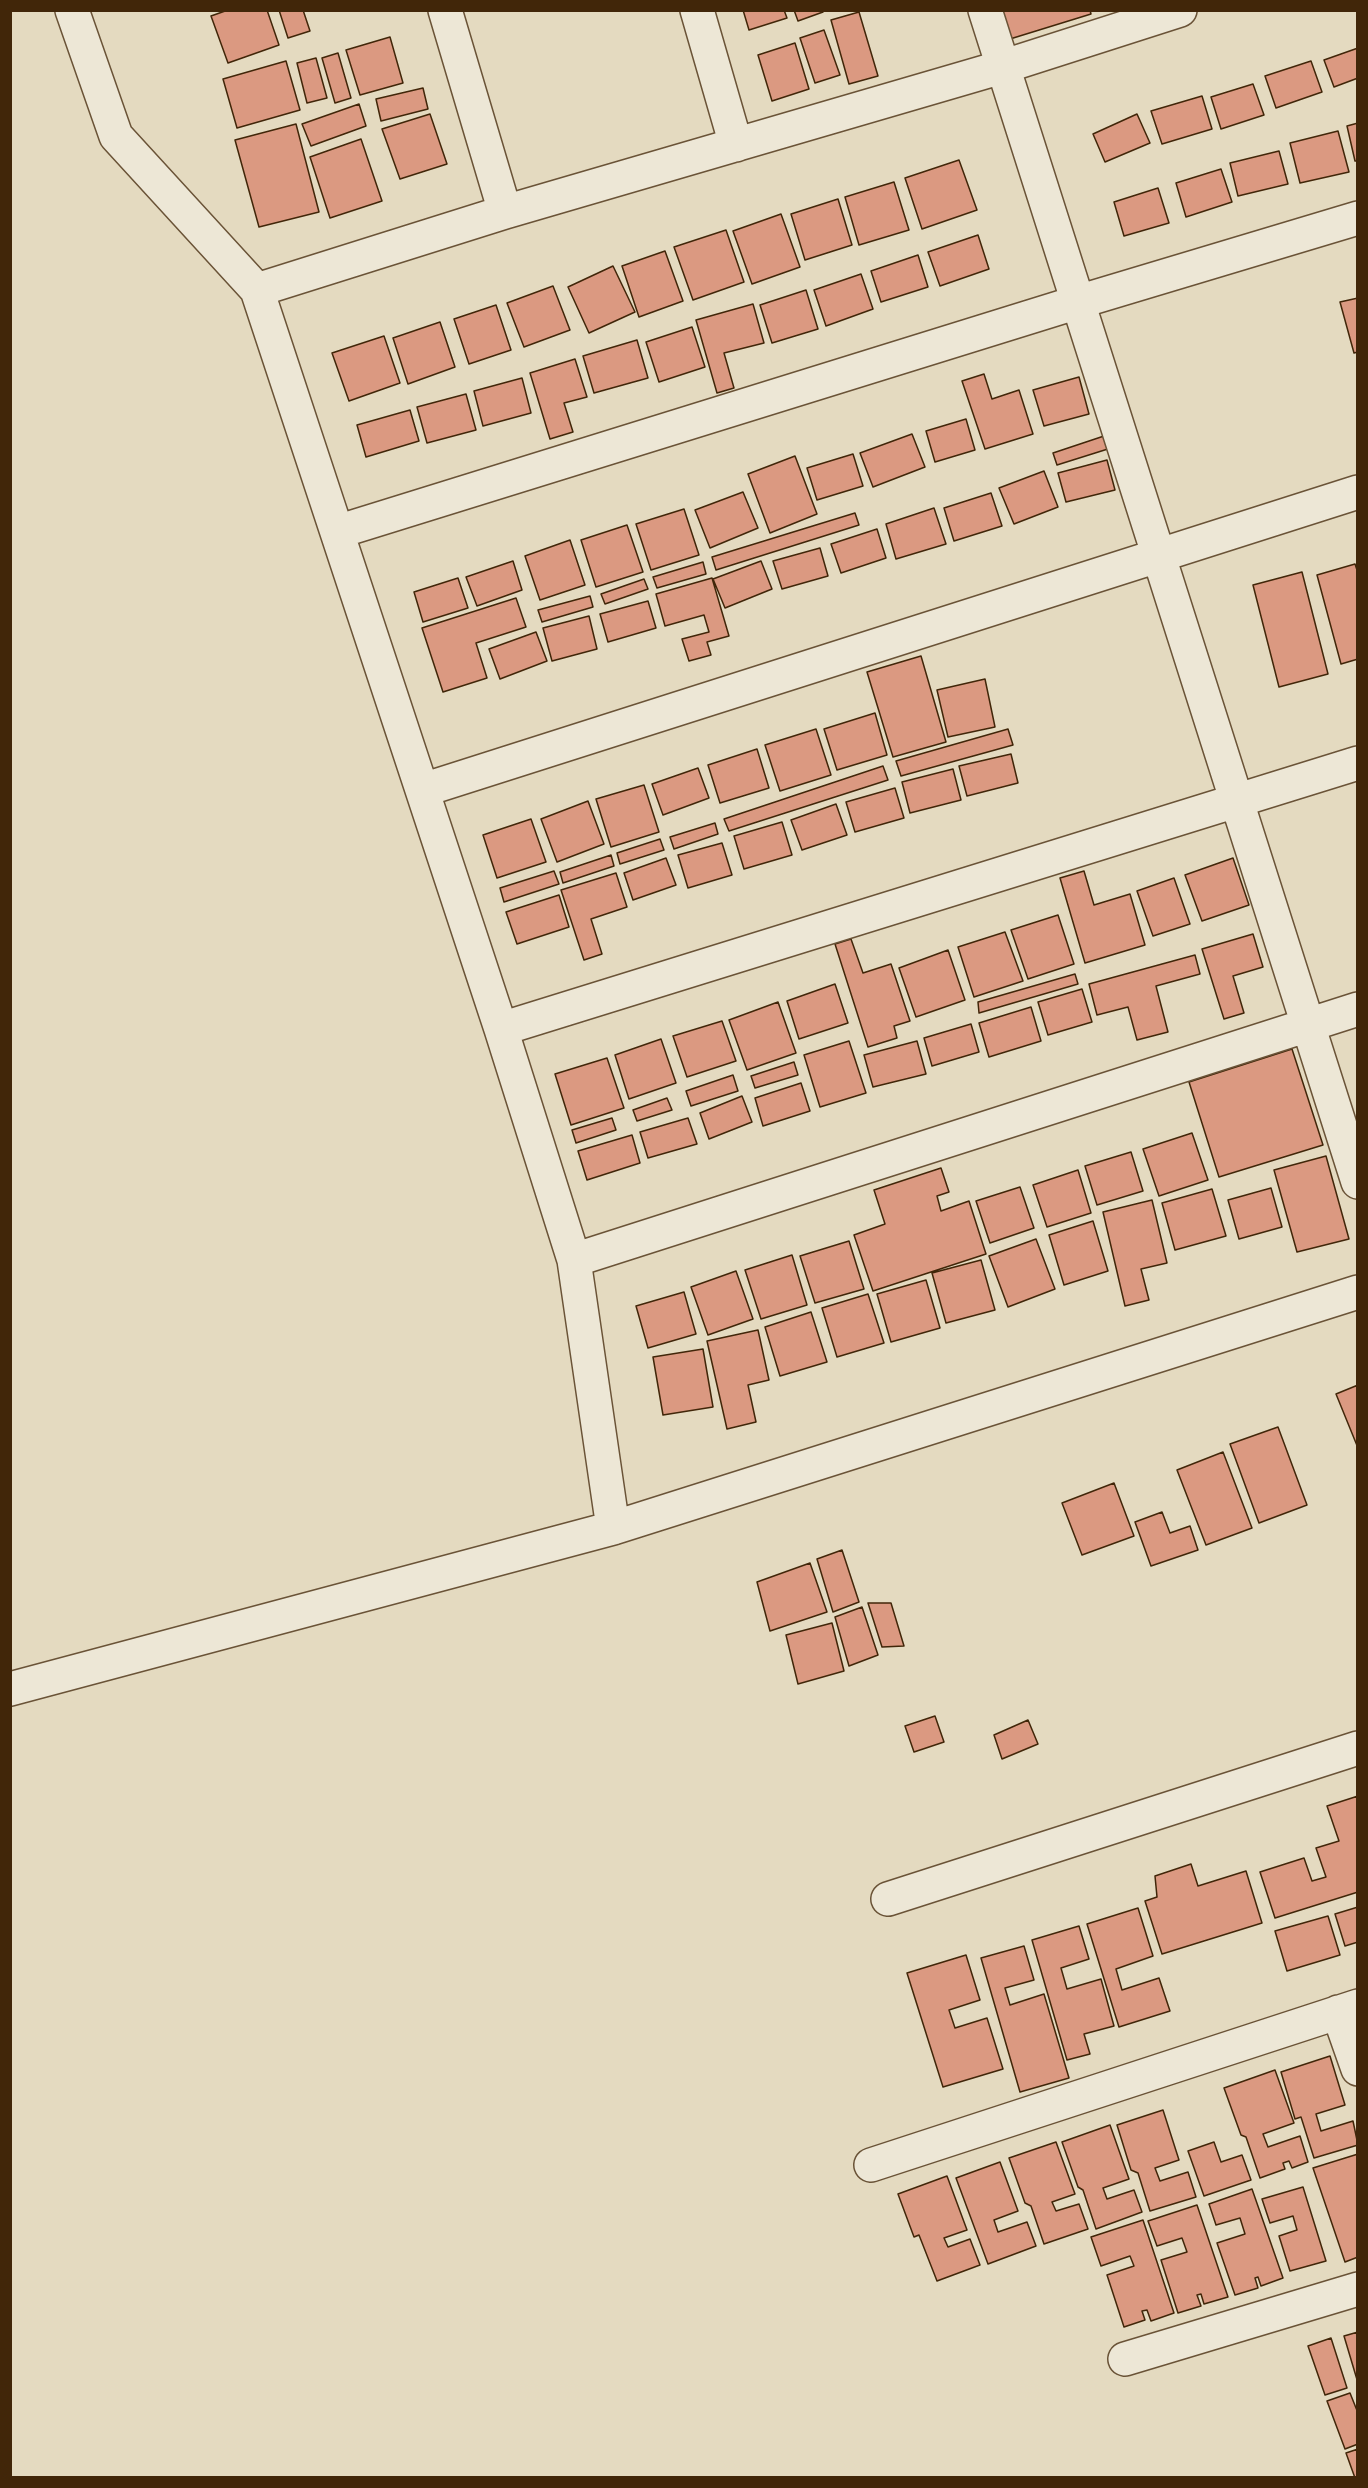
<!DOCTYPE html>
<style>
body{margin:0}
#map{position:relative;width:1368px;height:2488px;overflow:hidden;background:#e4dac0;font-family:"Libre Caslon Text",serif}
canvas{display:block}
.frame{position:absolute;inset:0;border:12px solid #412609;pointer-events:none}
</style>
<div id="map">
<canvas width="1368" height="2488"></canvas>
<div class="frame"></div>
</div>
<script>
const context = document.querySelector('canvas').getContext('2d');
context.lineJoin = 'round';
function fill(path, color) { context.fillStyle = color; context.fill(path, 'evenodd'); }
function strokePath(path, color, width, dash) { context.strokeStyle = color; context.lineWidth = width; context.lineCap = dash ? 'butt' : 'round'; context.setLineDash(dash || []); context.stroke(path); }
const building = new Path2D(`
 M228 10H267L279 45 228 63 211 16Z
 M279 10H303L310 31 288 38Z
 M743 10H784L787 18 749 30Z
 M794 10H822L823 12 798 21Z
 M1001 10H1090L1091 14 1010 39Z
 M859 12 878 76 849 84 831 20Z
 M824 30 840 75 815 83 800 38Z
 M390 37 403 83 360 95 346 50Z
 M795 43 809 89 772 101 758 55Z
 M1358 48V78L1334 87 1324 60Z
 M338 53 351 98 335 103 322 58Z
 M316 58 327 98 307 103 297 63Z
 M286 61 300 110 237 128 223 79Z
 M1311 61 1322 92 1276 108 1265 76Z
 M1253 84 1264 115 1221 129 1211 97Z
 M423 88 428 109 381 121 376 99Z
 M1202 96 1212 129 1162 144 1151 111Z
 M359 104 366 126 311 146 302 124Z
 M430 114 447 164 400 179 382 129Z
 M1137 114 1150 143 1105 162 1093 134Z
 M1358 123V161H1355L1347 126Z
 M296 124 319 212 259 227 235 140Z
 M1338 131 1349 172 1300 183 1290 143Z
 M361 139 382 201 330 218 310 157Z
 M1279 151 1288 184 1238 196 1230 163Z
 M959 160 977 210 922 229 905 178Z
 M1221 169 1232 202 1186 217 1176 183Z
 M894 182 909 230 859 245 845 197Z
 M1158 188 1169 223 1124 236 1114 202Z
 M838 199 852 245 805 260 791 214Z
 M781 214 800 267 752 284 733 231Z
 M726 230 744 282 693 300 674 247Z
 M978 235 989 269 940 286 928 252Z
 M665 251 683 301 639 317 622 266Z
 M918 255 928 287 881 302 871 271Z
 M613 266 635 312 589 333 568 287Z
 M861 274 873 309 826 326 814 290Z
 M553 286 570 330 524 347 507 303Z
 M806 290 818 329 772 343 760 305Z
 M1358 298V352L1354 353 1340 302Z
 M753 304 764 343 724 353 734 388 717 393 696 320Z
 M496 305 511 350 469 364 454 319Z
 M440 322 455 367 408 384 393 338Z
 M692 327 705 367 659 382 646 342Z
 M384 336 400 383 349 401 332 353Z
 M637 340 648 378 594 393 583 356Z
 M575 359 587 397 564 403 573 432 550 439 530 373Z
 M984 374 992 399 1019 390 1033 434 985 449 962 381Z
 M1079 377 1089 414 1044 426 1033 390Z
 M522 378 531 413 483 426 474 391Z
 M466 394 476 430 427 443 417 407Z
 M410 410 419 441 366 457 357 425Z
 M966 419 975 450 935 462 926 431Z
 M912 434 925 467 873 487 860 453Z
 M1107 435 1111 448 1057 465 1053 453Z
 M853 454 863 486 817 500 807 468Z
 M795 456 817 514 770 533 748 474Z
 M1107 460 1115 490 1066 502 1058 473Z
 M1044 471 1058 507 1014 524 999 488Z
 M743 492 758 528 710 548 695 510Z
 M991 493 1002 526 954 541 944 508Z
 M934 508 946 544 896 559 886 524Z
 M684 509 699 555 651 570 636 524Z
 M855 513 859 525 716 570 712 557Z
 M627 525 643 572 596 587 581 540Z
 M877 529 886 558 841 573 831 544Z
 M570 540 585 585 540 600 525 556Z
 M820 548 828 576 782 589 773 561Z
 M513 561 522 590 477 606 466 577Z
 M761 561 772 589 725 608 713 579Z
 M703 562 706 574 657 588 653 577Z
 M1355 564 1358 573V659L1341 664 1317 575Z
 M1302 572 1328 674 1279 687 1253 585Z
 M458 578 468 608 423 622 414 592Z
 M712 578 729 636 707 642 711 655 689 661 682 639 709 632 704 615 665 626 656 594Z
 M644 579 648 589 605 604 601 594Z
 M590 596 593 607 542 622 538 610Z
 M516 598 526 627 476 643 487 678 443 692 422 628Z
 M648 601 656 628 608 642 600 614Z
 M589 616 597 649 552 661 543 628Z
 M536 632 547 661 500 679 489 649Z
 M921 656 946 742 893 757 867 672Z
 M985 679 995 727 948 737 937 690Z
 M875 713 887 755 837 770 824 729Z
 M816 729 831 775 780 791 765 745Z
 M1008 729 1013 745 901 776 896 761Z
 M757 749 769 788 720 803 708 765Z
 M1011 754 1018 783 967 796 959 766Z
 M883 766 888 780 729 831 724 819Z
 M698 768 709 798 663 815 652 784Z
 M953 769 961 800 910 813 902 782Z
 M644 785 659 832 611 847 596 799Z
 M895 788 904 818 855 832 846 802Z
 M588 801 604 844 557 862 541 819Z
 M836 804 847 835 802 850 791 820Z
 M531 819 546 862 497 878 483 835Z
 M782 822 792 855 744 869 734 836Z
 M715 823 718 834 674 849 670 837Z
 M660 839 664 850 620 864 617 853Z
 M722 843 732 875 688 888 678 855Z
 M611 855 614 866 563 883 560 872Z
 M666 858 676 885 633 900 624 873Z
 M1233 858 1249 905 1202 921 1185 875Z
 M554 871 559 884 504 902 500 888Z
 M1084 871 1094 905 1130 894 1145 945 1085 963 1060 878Z
 M616 873 627 907 591 919 602 954 584 960 561 890Z
 M1174 878 1190 924 1153 936 1137 891Z
 M559 895 569 927 517 944 506 912Z
 M1058 915 1074 964 1028 979 1011 930Z
 M1005 932 1023 981 974 997 958 947Z
 M1253 934 1263 967 1233 976 1244 1013 1224 1019 1202 949Z
 M851 939 863 973 891 964 910 1021 894 1026 897 1038 868 1047 835 944Z
 M948 950 965 1000 916 1017 899 968Z
 M1195 955 1200 974 1156 986 1168 1032 1137 1040 1128 1007 1097 1015 1089 984Z
 M1075 974 1078 984 979 1013 978 1002Z
 M835 984 848 1023 799 1039 787 1001Z
 M1082 989 1092 1022 1048 1035 1038 1002Z
 M778 1002 796 1053 747 1070 729 1020Z
 M1031 1007 1041 1041 989 1057 979 1023Z
 M722 1021 736 1061 687 1077 673 1036Z
 M971 1024 979 1052 932 1066 924 1038Z
 M661 1039 676 1083 629 1099 615 1055Z
 M849 1041 866 1093 820 1107 804 1055Z
 M917 1041 926 1074 873 1087 864 1055Z
 M1292 1049 1323 1145 1219 1177 1189 1082Z
 M607 1058 624 1108 571 1125 555 1074Z
 M794 1062 798 1075 755 1088 751 1076Z
 M733 1075 738 1091 691 1106 686 1091Z
 M801 1083 810 1111 763 1126 755 1098Z
 M742 1096 752 1122 709 1139 700 1113Z
 M667 1098 672 1110 637 1121 633 1110Z
 M612 1118 616 1130 576 1143 572 1130Z
 M688 1118 697 1144 648 1158 640 1132Z
 M1192 1133 1208 1180 1159 1196 1143 1149Z
 M632 1135 640 1163 587 1180 578 1151Z
 M1131 1152 1143 1191 1097 1205 1085 1166Z
 M1326 1156 1349 1239 1297 1252 1274 1170Z
 M941 1168 949 1192 937 1196 941 1211 969 1201 986 1254 873 1291 854 1235 885 1224 874 1190Z
 M1078 1170 1091 1213 1047 1227 1033 1185Z
 M1020 1187 1034 1228 990 1243 976 1201Z
 M1271 1188 1282 1227 1239 1239 1228 1200Z
 M1212 1189 1226 1236 1175 1250 1162 1203Z
 M1152 1200 1167 1263 1141 1269 1149 1300 1125 1306 1103 1212Z
 M1093 1221 1108 1271 1064 1285 1049 1235Z
 M1036 1239 1055 1289 1008 1307 989 1256Z
 M849 1241 864 1289 815 1303 800 1256Z
 M792 1255 807 1305 761 1319 745 1270Z
 M981 1260 995 1310 946 1323 932 1273Z
 M736 1271 753 1319 708 1335 691 1287Z
 M926 1280 940 1328 891 1342 877 1294Z
 M684 1292 696 1334 648 1348 636 1306Z
 M868 1294 884 1343 837 1357 822 1308Z
 M811 1312 827 1362 780 1376 765 1327Z
 M758 1330 769 1380 748 1385 756 1422 727 1429 707 1341Z
 M703 1349 713 1407 663 1415 653 1357Z
 M1358 1385V1448L1336 1394Z
 M1278 1427 1307 1505 1259 1523 1230 1444Z
 M1223 1452 1252 1528 1206 1545 1177 1470Z
 M1114 1483 1134 1536 1082 1555 1062 1503Z
 M1162 1512 1170 1533 1190 1526 1198 1550 1151 1566 1135 1522Z
 M842 1550 859 1602 833 1612 817 1559Z
 M810 1563 827 1612 770 1631 757 1582Z
 M868 1603H891L904 1646 882 1647Z
 M862 1607 878 1655 849 1666 835 1617Z
 M832 1623 844 1671 798 1684 786 1635Z
 M935 1716 944 1742 914 1752 905 1726Z
 M1028 1720 1038 1744 1002 1759 994 1735Z
 M1358 1796V1892L1275 1918 1260 1872 1304 1858 1312 1881 1326 1877 1316 1848 1339 1841 1327 1806Z
 M1191 1864 1198 1886 1246 1871 1262 1923 1162 1954 1145 1901 1157 1897 1155 1876Z
 M1358 1907V1942L1345 1946 1335 1914Z
 M1138 1908 1153 1956 1116 1969 1122 1990 1159 1978 1170 2011 1119 2027 1087 1924Z
 M1328 1916 1340 1955 1287 1971 1275 1931Z
 M1079 1926 1089 1959 1061 1968 1067 1989 1101 1979 1114 2026 1084 2034 1090 2054 1067 2060 1032 1940Z
 M1024 1946 1034 1980 1005 1988 1010 2005 1044 1994 1069 2078 1020 2092 981 1958Z
 M966 1955 980 2000 949 2010 955 2028 987 2018 1003 2069 943 2087 907 1973Z
 M1330 2056 1345 2105 1316 2114 1321 2131 1353 2121 1358 2145 1314 2158 1301 2117 1295 2119 1281 2072Z
 M1275 2070 1294 2123 1263 2134 1268 2147 1300 2136 1308 2162 1292 2168 1289 2161 1283 2163 1285 2169 1260 2178 1246 2137 1241 2135 1224 2088Z
 M1163 2110 1179 2160 1155 2168 1160 2181 1188 2172 1196 2197 1150 2211 1138 2173 1131 2170 1117 2125Z
 M1110 2125 1129 2179 1103 2188 1107 2199 1134 2190 1142 2212 1096 2229 1083 2190 1078 2187 1062 2142Z
 M1056 2142 1075 2194 1052 2202 1056 2211 1079 2204 1088 2229 1044 2244 1031 2206 1025 2203 1009 2158Z
 M1214 2142 1221 2162 1242 2155 1251 2180 1204 2196 1188 2151Z
 M1358 2154V2257L1345 2262 1313 2168Z
 M1000 2162 1018 2211 994 2220 998 2232 1027 2222 1036 2246 988 2264 956 2178Z
 M947 2176 967 2230 944 2238 948 2247 970 2239 980 2265 937 2281 919 2235 914 2237 898 2194Z
 M1303 2187 1326 2261 1290 2271 1279 2236 1297 2230 1293 2216 1270 2223 1262 2199Z
 M1252 2189 1283 2278 1261 2286 1258 2277 1255 2278 1258 2288 1235 2295 1217 2243 1245 2234 1240 2218 1216 2225 1209 2204Z
 M1197 2205 1228 2297 1204 2304 1201 2294 1197 2295 1201 2306 1178 2313 1161 2260 1187 2252 1182 2238 1157 2246 1148 2221Z
 M1143 2220 1174 2313 1151 2321 1147 2310 1142 2311 1145 2320 1124 2327 1107 2275 1134 2266 1130 2256 1101 2266 1091 2237Z
 M1358 2332V2383L1344 2336Z
 M1331 2338 1347 2388 1325 2395 1308 2346Z
 M1350 2393 1358 2413V2444L1345 2449 1327 2401Z
 M1358 2449V2478H1355L1346 2453Z`);
fill(building, '#db9981');
strokePath(building, '#412609', 1.5);
const minor = new Path2D(`
 M72 10 116 136 257 290
 M445 10 505 212
 M697 10 736 145
 M985 10 1358 1182
 M337 532 1078 302 1358 218
 M423 790 1358 492
 M501 1029 1358 763
 M574 1260 1358 1009
 M613 1528 574 1260 501 1029 257 290 505 212 1002 67 1180 10
 M10 1689 613 1528 1358 1292
 M888 1899 1358 1748
 M1338 2012 1358 2069
 M871 2165 1358 2006
 M1125 2359 1358 2289`);
strokePath(minor, '#6a5337', 36);
strokePath(minor, '#ede7d6', 33);
</script>
